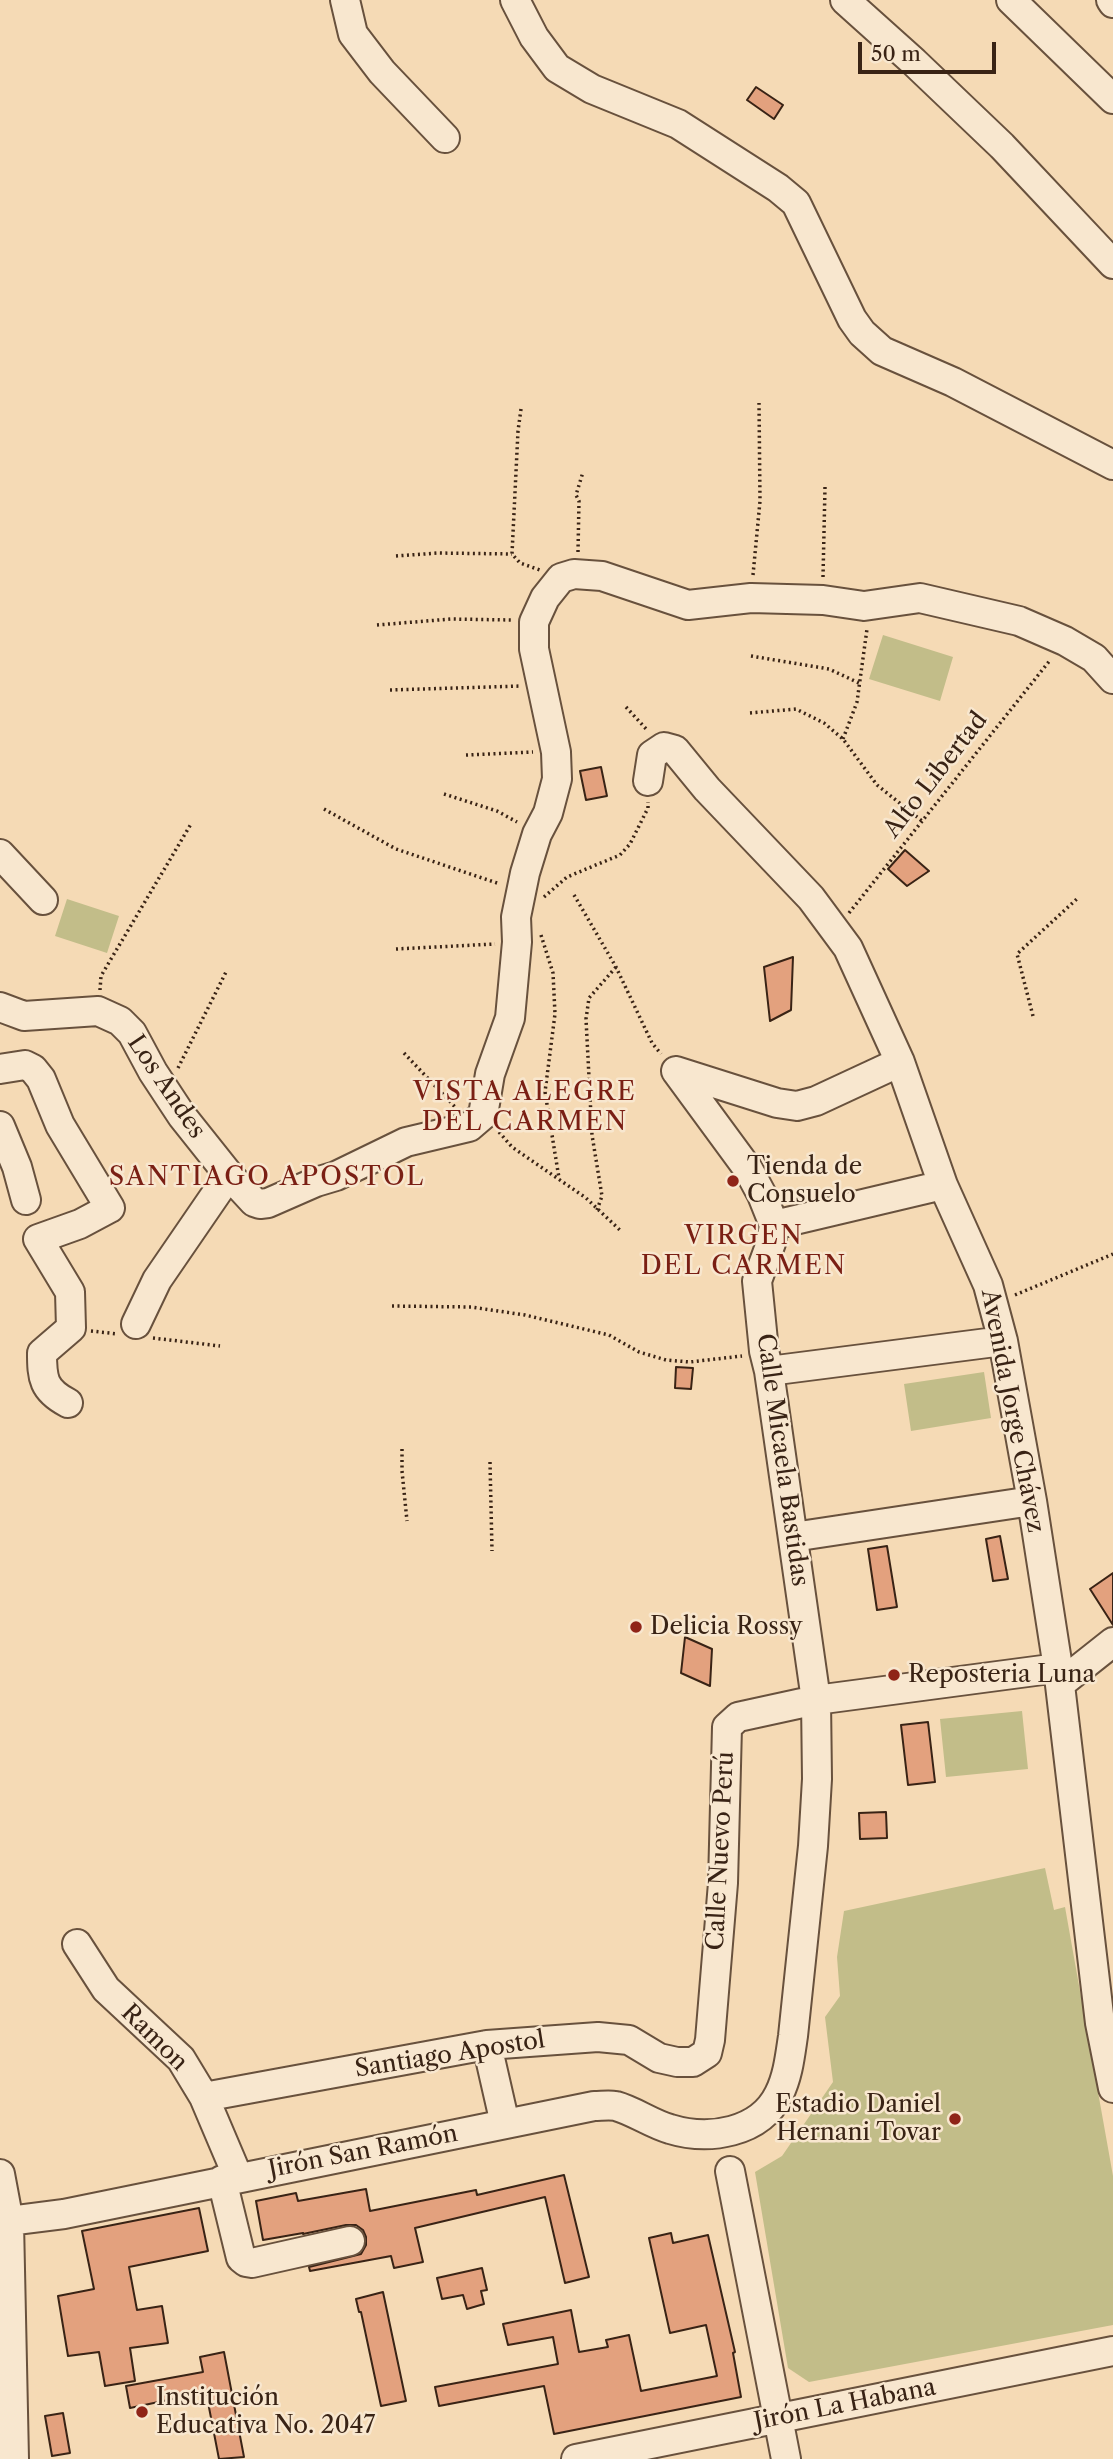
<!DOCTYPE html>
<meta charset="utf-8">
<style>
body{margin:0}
#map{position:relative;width:1113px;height:2459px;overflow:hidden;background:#f5dab5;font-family:"Libre Caslon Text",serif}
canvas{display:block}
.scale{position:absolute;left:858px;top:42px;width:138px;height:32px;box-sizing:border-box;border:4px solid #392315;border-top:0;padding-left:9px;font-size:21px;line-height:24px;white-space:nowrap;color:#392315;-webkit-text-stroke:5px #f8e7cf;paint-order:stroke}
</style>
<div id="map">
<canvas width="1113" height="2459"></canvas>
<div class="scale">50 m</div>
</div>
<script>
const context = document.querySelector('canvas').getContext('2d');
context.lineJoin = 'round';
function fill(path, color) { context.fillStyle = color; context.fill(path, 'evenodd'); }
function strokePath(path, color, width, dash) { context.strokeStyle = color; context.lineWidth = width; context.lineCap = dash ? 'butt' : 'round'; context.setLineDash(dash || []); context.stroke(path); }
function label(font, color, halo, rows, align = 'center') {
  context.font = font + ' "Libre Caslon Text",serif'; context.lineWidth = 5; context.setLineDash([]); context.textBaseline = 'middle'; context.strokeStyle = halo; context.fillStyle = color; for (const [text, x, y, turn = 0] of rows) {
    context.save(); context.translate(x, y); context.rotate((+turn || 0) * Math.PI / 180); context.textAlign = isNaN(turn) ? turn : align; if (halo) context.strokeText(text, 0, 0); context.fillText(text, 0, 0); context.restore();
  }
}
fill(new Path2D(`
 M883 635 953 657 940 701 869 679Z
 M67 899 119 916 107 953 55 936Z
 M984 1372 991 1418 911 1431 904 1384Z
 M1022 1711 1028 1769 946 1777 940 1719Z
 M1045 1868 1054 1910 1065 1907 1113 2176V2325L809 2382 788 2368 755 2172 782 2156 833 2082 825 2017 840 1996 837 1957 844 1911Z`), '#c2bd89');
const building = new Path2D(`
 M756 87 783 105 774 119 747 100Z
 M601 767 607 796 586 800 580 771Z
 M905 850 929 871 907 886 888 869Z
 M793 957 791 1010 770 1021 764 967Z
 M676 1367 693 1368 691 1389 675 1388Z
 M1000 1536 1008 1579 993 1581 986 1539Z
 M887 1546 897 1607 877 1610 868 1549Z
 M1113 1573V1625L1090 1589Z
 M685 1637 712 1649 710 1686 681 1673Z
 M928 1722 935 1782 908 1785 901 1725Z
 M886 1812 887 1838 860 1839 859 1813Z
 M564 2175 589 2277 565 2283 545 2197 415 2228 423 2262 394 2268 391 2256 310 2271 309 2267 361 2254 366 2245V2237L363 2230 356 2225H346L303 2234V2233L263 2240 256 2201 296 2193 298 2201 366 2189 370 2211 476 2190 477 2195Z
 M199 2208 208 2251 129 2267 137 2310 162 2306 168 2343 130 2348 135 2381 105 2386 99 2352 68 2356 58 2296 94 2289 82 2231Z
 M671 2233 673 2243 708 2235 735 2352 733 2353 741 2397 554 2434 544 2386 439 2406 435 2387 558 2364 553 2337 508 2345 503 2324 571 2310 579 2352 608 2347 606 2340 629 2335 641 2391 717 2376 706 2325 670 2333 649 2238Z
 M482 2268 487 2290 481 2291 484 2304 467 2309 463 2295 442 2299 437 2278Z
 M383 2292 406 2401 381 2406 361 2312H359L356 2299Z
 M224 2352 244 2457 219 2459 206 2392 130 2408 126 2386 203 2372 200 2357Z
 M63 2413 70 2453 52 2456 45 2416Z`);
fill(building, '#e3a17e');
strokePath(building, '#392315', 2);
const minor = new Path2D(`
 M345 0 353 34 382 72 445 138
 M515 0 534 37 557 68 592 89 678 124 778 188 796 203 852 319 862 333 882 351 953 382 1113 465
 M845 0 914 62 1002 146 1113 264
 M1011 0 1113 99
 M1111 0 1113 3
 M648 781 652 755 664 747 675 750 707 789 811 898 848 948 900 1062 943 1185 988 1285 1003 1341 1032 1501 1058 1668 1100 2023 1113 2088
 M0 854 43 900
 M0 1007 24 1016 98 1011 120 1021 132 1033 153 1072 182 1116 229 1175 254 1202 260 1204 268 1203 316 1182 336 1176 406 1142 469 1127 483 1115 490 1074 510 1018 517 942 516 917 525 873 537 834 548 813 557 779 556 752 534 649V622L545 598 561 578 574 574 602 576 688 605 751 598 823 600 864 606 920 598 1019 621 1065 641 1094 658 1113 679
 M0 1069 25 1065 33 1069 41 1079 60 1125 110 1208 80 1224 38 1239 70 1292 71 1328 42 1353C42 1378 43 1390 68 1403
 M676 1071 777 1103 797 1106 816 1101 900 1062
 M0 1126 17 1167 26 1200
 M774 1225 943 1185
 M136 1324 157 1280 229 1175
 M769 1371 1003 1341
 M793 1537 1032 1501
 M1060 1684 1113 1642
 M77 1944 106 1989 181 2059 204 2097 238 2177
 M487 2045 505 2124
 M204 2097 487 2045 598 2037 629 2040 659 2058 677 2062H693L707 2053 710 2040 723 1883 727 1727 738 1717 816 1700 1058 1668
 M730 2171 786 2459
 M0 2174 9 2222 14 2459
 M222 2180 241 2258 246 2262 252 2263 350 2241
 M0 2222 64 2214 594 2106C601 2106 609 2105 616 2106 634 2111 652 2124 670 2129 709 2141 760 2133 779 2094 788 2076 790 2056 793 2036L813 1846 817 1779 816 1700 769 1371 764 1351 757 1281 771 1243 774 1225 762 1195 748 1169 676 1071
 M576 2459 1113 2351`);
strokePath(minor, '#68513d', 32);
strokePath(new Path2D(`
 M521 409 518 431 512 554 520 563 540 570
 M578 552 579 501 576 495 583 472
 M396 556 438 553 512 554
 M753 575 760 501 759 403
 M823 577 825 487
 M377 625 451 619 511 620
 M751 656 829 669 859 683
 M390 690 521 686
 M626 707 648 731
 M750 713 796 709 824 723 843 739 877 785 922 821
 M843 739 857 702 867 629
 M466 755 533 752
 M444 794 497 811 517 822
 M324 809 396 849 500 884
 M574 895 616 967 652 1043 661 1054
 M544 897 567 877 620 855 630 844 648 808V802
 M849 913 1051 659
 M541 935 553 973 555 1014 545 1092 559 1178
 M396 949 495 944
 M100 990 101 976 191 824
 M1033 1016 1017 954 1079 897
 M404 1053 456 1108
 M178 1068 226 972
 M499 1132 512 1147 586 1198 622 1232
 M597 1210 602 1196 592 1135 586 1019 589 998 616 967
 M1015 1295 1113 1254
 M392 1306 471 1307 525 1315 609 1335 639 1352 666 1360 690 1362 742 1356
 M91 1331 118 1334
 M153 1338 220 1346
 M402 1449V1471L407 1521
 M490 1462 492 1551`), '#392315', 3.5, [2, 3.5]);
strokePath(minor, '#f8e7cf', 28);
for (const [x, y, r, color] of [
 [733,1181,7,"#8f2418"],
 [636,1627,7,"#8f2418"],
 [894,1675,7,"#8f2418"],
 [955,2119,7,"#8f2418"],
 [142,2412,7,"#8f2418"]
]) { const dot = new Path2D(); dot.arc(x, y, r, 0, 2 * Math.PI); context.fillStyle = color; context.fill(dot); strokePath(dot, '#f8e7cf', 2.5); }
label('24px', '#392315', '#f8e7cf', [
 ["Alto Libertad",936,775,-52],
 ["Los Andes",166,1087,56],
 ["Avenida Jorge Chávez",1012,1411,79],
 ["Calle Micaela Bastidas",782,1460,82],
 ["Calle Nuevo Perú",721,1851,-87],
 ["Ramon",154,2038,45],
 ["Santiago Apostol",450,2055,-9],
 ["Jirón San Ramón",363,2152,-11],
 ["Jirón La Habana",845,2405,-11]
]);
label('24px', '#392315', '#f8e7cf', [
 ["Tienda de",747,1167],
 ["Consuelo",747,1195],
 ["Delicia Rossy",650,1627],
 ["Reposteria Luna",908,1675],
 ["Estadio Daniel",941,2105,"right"],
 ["Hernani Tovar",941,2133,"right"],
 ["Institución",156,2398],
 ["Educativa No. 2047",156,2426]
], 'left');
context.letterSpacing = '2px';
label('26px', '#7a1f14', '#f8e7cf', [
 ["VISTA ALEGRE",525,1092],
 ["DEL CARMEN",525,1122],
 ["SANTIAGO APOSTOL",267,1177],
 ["VIRGEN",744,1236],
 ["DEL CARMEN",744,1266]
]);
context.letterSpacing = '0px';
</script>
